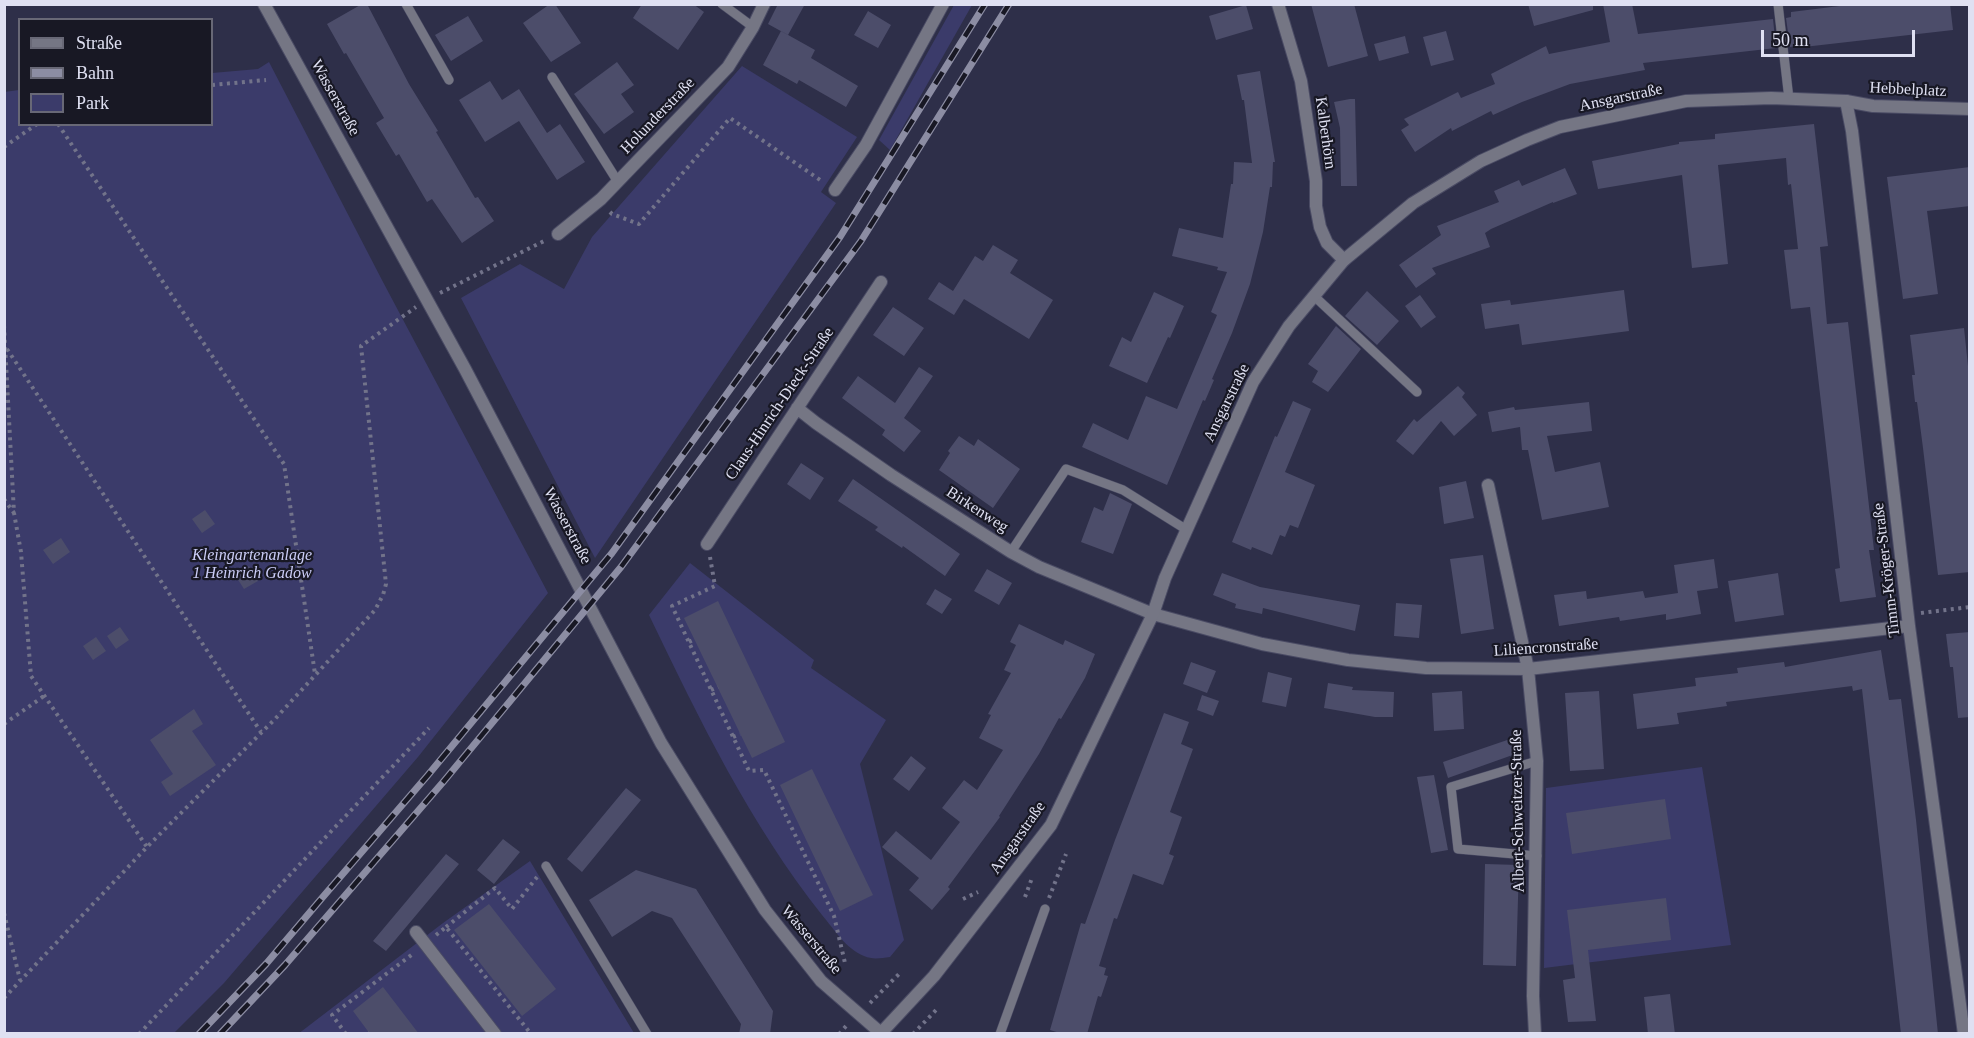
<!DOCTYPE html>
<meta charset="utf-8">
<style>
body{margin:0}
#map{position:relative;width:1974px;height:1038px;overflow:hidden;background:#2e2f49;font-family:Georgia,serif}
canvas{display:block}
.frame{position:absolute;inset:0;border:6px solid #dfe0f2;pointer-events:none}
.legend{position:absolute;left:18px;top:18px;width:195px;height:108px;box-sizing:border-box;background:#181824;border:2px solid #686876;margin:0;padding:8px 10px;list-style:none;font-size:18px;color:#dfe0f2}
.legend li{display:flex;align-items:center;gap:12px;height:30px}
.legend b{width:30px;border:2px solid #686876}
.scale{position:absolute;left:1761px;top:30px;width:154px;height:27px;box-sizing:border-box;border:3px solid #dfe0f2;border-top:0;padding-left:8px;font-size:18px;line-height:21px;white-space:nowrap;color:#dfe0f2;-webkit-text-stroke:4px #181824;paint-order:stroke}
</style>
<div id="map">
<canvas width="1974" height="1038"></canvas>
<div class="frame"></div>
<ul class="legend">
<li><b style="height:8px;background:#757684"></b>Straße</li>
<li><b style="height:8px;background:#8c8da3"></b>Bahn</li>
<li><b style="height:16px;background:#3b3b6a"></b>Park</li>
</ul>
<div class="scale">50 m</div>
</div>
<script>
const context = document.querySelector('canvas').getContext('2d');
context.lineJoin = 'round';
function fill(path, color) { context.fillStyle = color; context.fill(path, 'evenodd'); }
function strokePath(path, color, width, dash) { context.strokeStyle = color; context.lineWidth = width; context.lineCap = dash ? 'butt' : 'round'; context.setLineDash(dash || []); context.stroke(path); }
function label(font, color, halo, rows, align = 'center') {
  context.font = font + ' Georgia,serif'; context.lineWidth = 4.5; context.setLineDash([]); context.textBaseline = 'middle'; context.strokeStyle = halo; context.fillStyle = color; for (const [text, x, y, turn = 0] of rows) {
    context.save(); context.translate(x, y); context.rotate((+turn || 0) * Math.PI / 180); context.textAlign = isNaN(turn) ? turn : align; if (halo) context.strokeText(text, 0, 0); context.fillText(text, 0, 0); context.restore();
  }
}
fill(new Path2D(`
 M954 5H972L890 150 879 140Z
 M269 62 383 282 548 593 418 757 224 983 174 1033H5L4 92 19 90 20 124H212V73L258 69Z
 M742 66 857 137 821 192 836 203 595 558 461 298 520 264 564 289 592 237Z
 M690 563 814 660 811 668 886 720 860 764 904 940 890 957C881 958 873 960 864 956 846 949 834 929 822 915 750 824 699 719 649 615Z
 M1702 767 1731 945 1544 968 1546 788Z
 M530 861 634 1033 298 1034 443 923Z`), '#3b3b6a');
fill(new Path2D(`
 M362 4H367L409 84 438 131 436 132 475 198 478 197 494 221 462 243 432 199 427 202 399 154 396 156 376 123 384 118 346 53 344 54 327 24Z
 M550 4H555L581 43 551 62 523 23Z
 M642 4H693L704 12 678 50 633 18Z
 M778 4H805L788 35 768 24Z
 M1311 4H1354L1368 56 1328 67Z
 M1528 4H1593V10L1534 26Z
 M1603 4H1632L1638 34 1773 19 1776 48 1643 63 1645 70 1570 84 1522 102 1493 115 1491 111 1452 131 1451 128 1415 152 1401 130 1409 125 1404 119 1458 92 1461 98 1495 84 1491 74 1546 46 1549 54 1610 42Z
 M1856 4H1950L1953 30 1795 48V46L1790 47 1786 18 1791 17V12Z
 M1246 5 1253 29 1216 40 1209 16Z
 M868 11 891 25 878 48 854 35Z
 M468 16 483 41 451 61 435 35Z
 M781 31 815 50 811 58 858 86 846 107 799 80 797 84 763 65Z
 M1446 31 1454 60 1431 66 1423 37Z
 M1405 36 1409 53 1379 61 1374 44Z
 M617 62 634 85 621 94 634 112 604 134 574 94Z
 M1260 71 1275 162H1273L1272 187H1270L1263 232 1250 284 1232 333 1212 379 1214 380 1205 401 1203 400 1167 485 1082 447 1093 423 1128 440 1146 396 1177 409 1217 315 1211 312 1227 272 1217 270 1218 267 1172 256 1179 228 1223 238 1231 184H1233L1234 162 1252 163 1244 100H1242L1237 75Z
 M490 81 502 100 519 89 547 133 560 124 585 162 557 180 519 121 485 142 459 100Z
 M1350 99H1355L1357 186H1341L1340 128 1334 102Z
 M1814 124 1828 246 1820 247 1827 324 1848 322 1874 550H1869L1876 597 1840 602 1835 569 1840 568 1810 307 1791 309 1784 250 1798 249 1791 184 1788 185 1786 158 1718 165 1728 264 1692 268 1682 175 1598 189 1592 161 1679 144V142L1715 139V134Z
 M1970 167V206L1927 211 1938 294 1903 299 1887 177Z
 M1565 168 1577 194 1553 203V202L1491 229 1485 233 1490 247 1432 268 1436 274 1416 288 1399 265 1441 235 1437 226 1499 202 1494 191 1519 180 1522 186Z
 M993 245 1018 260 1010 273 1053 300 1029 339 964 299 954 315 928 299 939 282 953 291 975 256 983 261Z
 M1624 290 1629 331 1522 345 1519 324 1485 329 1481 304 1510 300 1511 305Z
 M1367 291 1399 321 1377 345 1345 316Z
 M1154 292 1184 306 1170 338 1168 337 1147 383 1109 366 1122 337 1131 342Z
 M1420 295 1436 317 1421 328 1405 306Z
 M893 307 924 328 904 356 873 335Z
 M1336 326 1361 349 1328 392 1312 382 1318 371 1308 364Z
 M1964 328 1970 385V572L1938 575 1923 448 1917 402H1915L1912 375H1915L1910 335Z
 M919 367 933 376 904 418 921 431 904 452 882 435 885 430 842 398 858 376 895 403Z
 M1458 386 1465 393 1462 397 1477 415 1454 436 1441 421 1413 455 1396 441 1414 419 1417 422Z
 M1293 401 1311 409 1285 472 1315 485 1298 528 1290 525 1285 537 1280 535 1272 555 1252 547 1251 550 1232 542 1275 436 1277 437Z
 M1589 402 1592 431 1547 436 1555 472 1600 462 1609 507 1542 520 1528 450H1522L1520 427 1492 432 1488 412 1514 407 1515 410Z
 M959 436 974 446 978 439 1020 469 993 508 939 470 950 453 948 451Z
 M801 463 824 478 810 500 787 484Z
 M853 479 960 554 945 576 903 546 902 548 875 530 878 527 838 501Z
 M1466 481 1474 518 1444 524 1439 487Z
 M1110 493 1132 504 1113 554 1081 542 1094 507 1103 511Z
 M205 510 215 524 202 533 192 519Z
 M61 538 70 552 53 564 43 550Z
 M1483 555 1494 629 1461 634 1450 559Z
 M1714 559 1718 588 1697 591 1701 614 1666 620V614L1620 621 1619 617 1559 626 1554 595 1586 591 1587 599 1643 591 1645 598 1678 593 1674 565Z
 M249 566 258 581 244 589 235 575Z
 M987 569 1012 583 999 605 974 591Z
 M1222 573 1260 587 1360 605 1355 631 1263 608 1262 614 1235 608 1236 604 1213 595Z
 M1778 573 1784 615 1735 622 1728 581Z
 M935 589 952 599 942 614 926 604Z
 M718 601 785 742 752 758 684 618Z
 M1396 603 1422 605 1419 638 1394 636Z
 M1019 624 1063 645 1065 640 1095 654 1085 678 1061 719 1059 718 1039 754 999 816 1000 817 948 887 950 889 932 910 909 890 919 878 882 847 896 831 931 860 960 822 942 808 964 780 977 790 1003 750 979 738 991 715 988 714 1011 673 1004 670 1016 645 1010 642Z
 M120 627 129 640 116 649 107 636Z
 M1970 632V717L1958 718 1953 667H1950L1946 634Z
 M96 637 106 651 93 660 83 646Z
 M1881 650 1889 700 1901 699 1916 820 1938 1034H1901L1862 689 1853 691 1852 686 1726 702 1727 706 1677 713 1679 724 1637 729 1633 694 1696 686 1695 678 1738 673 1737 668 1784 662 1785 667Z
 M1191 662 1216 671 1207 693 1183 684Z
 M1268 672 1292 678 1286 707 1262 702Z
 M1328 683 1353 687 1352 690 1394 692 1393 717H1375L1324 708Z
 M1462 691 1464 729 1434 731 1432 693Z
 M1599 691 1604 769 1570 771 1565 693Z
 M1202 695 1219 701 1213 716 1197 710Z
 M194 709 203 724 192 731 216 765 170 796 161 782 173 774 150 740Z
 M1164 713 1189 722 1181 744 1193 749 1170 812 1182 817 1169 854 1174 856 1163 885 1133 874 1117 919 1114 918 1099 966 1106 968 1104 975 1108 976 1101 997 1098 996 1087 1034H1063L1050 1030 1081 923 1085 924 1115 840Z
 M1516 737 1521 752 1448 778 1443 762Z
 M911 756 926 768 909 791 893 779Z
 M812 769 873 895 840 911 780 785Z
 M1434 775 1448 850 1431 853 1417 777Z
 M626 788 641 800 582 872 567 859Z
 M1665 799 1671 839 1572 854 1566 813Z
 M503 839 520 852 494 884 477 870Z
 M446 854 459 864 386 951 373 941Z
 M1485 864 1519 865 1516 966 1483 965Z
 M636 870 696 889 773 1011 770 1034H739L741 1024 672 918 652 911 612 937 589 900Z
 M1666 898 1671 940 1588 950 1596 1021 1568 1022 1563 980 1575 978 1567 910Z
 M489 904 556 989 522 1016 454 930Z
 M383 987 419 1034H370L353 1011Z
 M1670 994 1675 1034H1648L1644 997Z`), '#4c4d6a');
const service = new Path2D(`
 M406 4 449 80
 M722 4 753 27
 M1778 4 1789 99
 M552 77 618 182
 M1314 296 1417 392
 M1011 552 1066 469 1123 490 1187 530
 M1537 856 1458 849 1451 787 1537 761
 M546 866 647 1034
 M1000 1034 1045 909`);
const minor = new Path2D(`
 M264 4 465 369 661 743 765 910 821 981 882 1034
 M1278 4 1301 81 1316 181V206L1320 227 1327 243 1344 260
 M1846 101 1852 131 1860 200 1909 626 1964 1034
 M835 190 866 145 943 4
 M558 234 601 199 728 67 753 27 764 4
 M797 408 816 423 891 475 1011 552 1039 567 1153 614 1262 644 1348 660 1426 668 1528 669 1909 626
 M1488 485 1528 669 1537 761 1533 996 1535 1034
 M707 544 881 282
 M416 932 495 1034`);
const tertiary = new Path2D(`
 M880 1034 934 976 1051 825 1153 614 1165 578 1253 382 1289 326 1344 260 1413 203 1481 161 1527 140 1560 127 1686 101 1771 98 1846 101 1873 106 1970 109`);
strokePath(service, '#4a4b64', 10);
strokePath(minor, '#4a4b64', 14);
strokePath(tertiary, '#4a4b64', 14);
strokePath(new Path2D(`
 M212 85 266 80
 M58 124 284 464 315 674
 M4 147 37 124
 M610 212 612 214 639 224 730 118 823 182
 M440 293 546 240
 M4 325 14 513 21 552 31 676 147 847
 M7 349 261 732
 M4 499 14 513
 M710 557 715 586 672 606 749 771 764 770 834 916 845 963
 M1921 613 1970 607
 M689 642 695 639
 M711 690 718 687
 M4 724 44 696
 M733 737 740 734
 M1025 897 1032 878
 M1049 898 1066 854
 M963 899 978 892
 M4 913 20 980
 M446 927 495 888 512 909 537 877
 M436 935 446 927 531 1034
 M4 998 147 847 275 719 375 610 383 595 386 584 361 346 416 307
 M870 1003 901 972
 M139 1034 429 728
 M346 1034 332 1015 414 953
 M369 1034 370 1033
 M839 1034 847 1025
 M913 1034 939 1007`), '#72738a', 4, [3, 4.5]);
strokePath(service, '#757684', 9);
strokePath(minor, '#757684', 12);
strokePath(tertiary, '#757684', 12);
const rail = new Path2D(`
 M199 1034 266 964 322 898 428 775 612 553 840 237 985 4
 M220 1034 285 965 444 781 621 567 861 241 1009 4`);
strokePath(rail, '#8c8da3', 7);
strokePath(rail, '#181824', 4.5, [14]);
label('16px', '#dfe0f2', '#181824', [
 ["Hebbelplatz",1908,90,3],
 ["Wasserstraße",335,98,61],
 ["Ansgarstraße",1621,98,-12],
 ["Holunderstraße",658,116,-46],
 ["Kalberhörn",1325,133,82],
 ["Ansgarstraße",1227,403,-64],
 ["Claus-Hinrich-Dieck-Straße",780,404,-56],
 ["Birkenweg",977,510,33],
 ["Wasserstraße",567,526,62],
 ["Timm-Kröger-Straße",1887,570,-97],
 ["Liliencronstraße",1546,648,-4],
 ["Albert-Schweitzer-Straße",1518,811,-91],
 ["Ansgarstraße",1018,838,-55],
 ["Wasserstraße",811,940,50]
]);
label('italic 16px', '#cbcdf7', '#181824', [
 ["Kleingartenanlage",252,556],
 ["1 Heinrich Gadow",252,574]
]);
</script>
